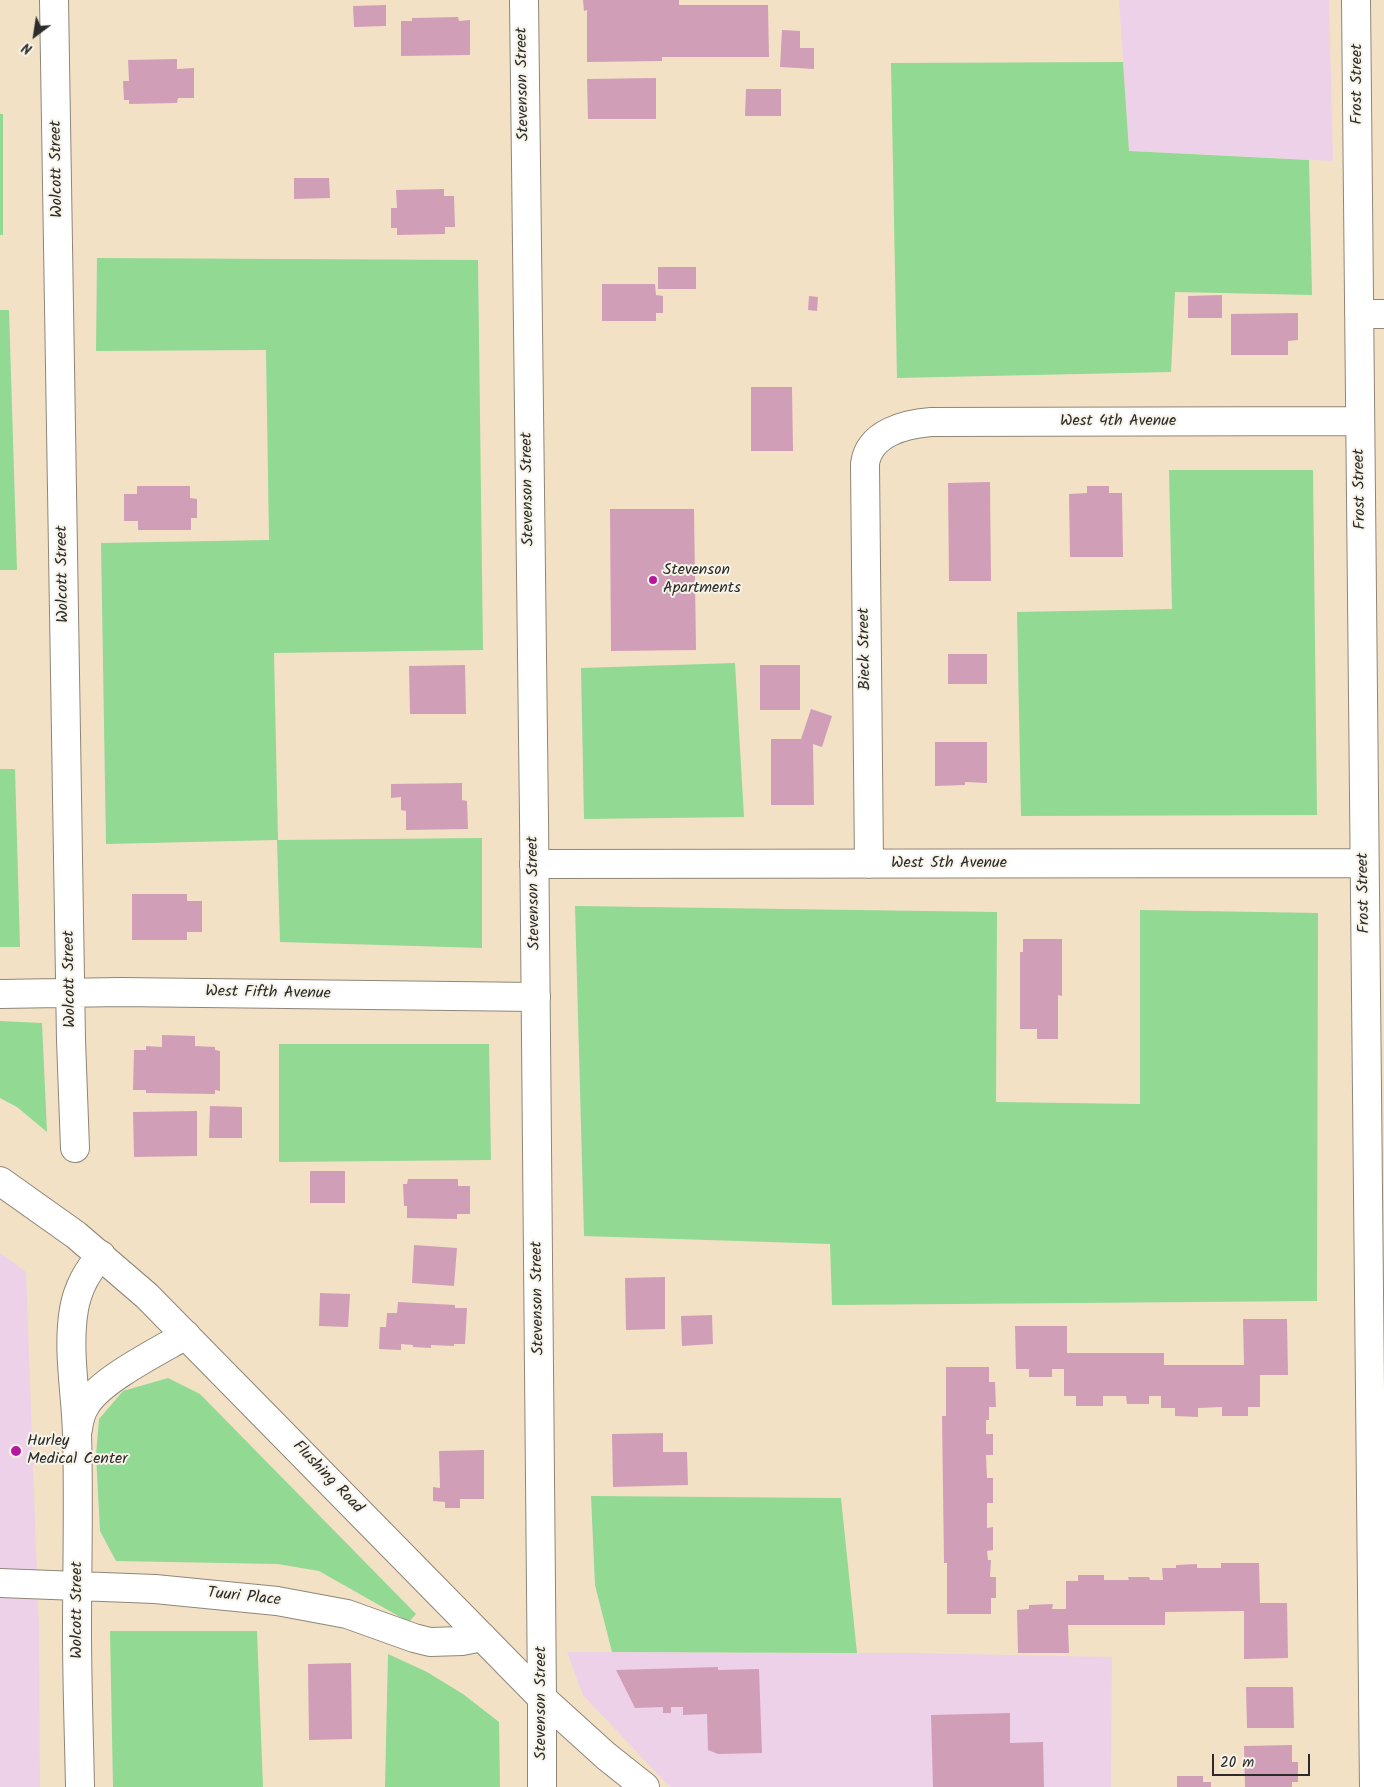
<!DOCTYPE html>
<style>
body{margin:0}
#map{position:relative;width:1384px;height:1787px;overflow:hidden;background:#f3e1c6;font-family:Kalam,sans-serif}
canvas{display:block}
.north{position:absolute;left:10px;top:10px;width:50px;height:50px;-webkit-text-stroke:4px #f7f3e8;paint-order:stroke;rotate:211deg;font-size:14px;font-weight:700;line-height:20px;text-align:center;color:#2b2b2b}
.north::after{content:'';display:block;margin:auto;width:18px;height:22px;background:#2b2b2b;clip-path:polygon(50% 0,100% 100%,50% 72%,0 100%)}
.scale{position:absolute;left:1212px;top:1754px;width:98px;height:22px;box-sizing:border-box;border:2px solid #2b2b2b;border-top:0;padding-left:6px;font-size:15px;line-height:18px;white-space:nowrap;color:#2b2b2b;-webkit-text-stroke:4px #f7f3e8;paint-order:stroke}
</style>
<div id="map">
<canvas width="1384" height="1787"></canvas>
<div class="north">N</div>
<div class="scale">20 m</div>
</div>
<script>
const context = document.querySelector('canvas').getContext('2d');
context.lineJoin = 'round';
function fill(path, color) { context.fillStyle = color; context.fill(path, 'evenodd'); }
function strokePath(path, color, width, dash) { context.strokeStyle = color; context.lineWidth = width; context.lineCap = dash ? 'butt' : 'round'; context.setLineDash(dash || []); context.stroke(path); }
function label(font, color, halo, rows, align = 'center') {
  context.font = font + ' Kalam,sans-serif'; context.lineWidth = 4; context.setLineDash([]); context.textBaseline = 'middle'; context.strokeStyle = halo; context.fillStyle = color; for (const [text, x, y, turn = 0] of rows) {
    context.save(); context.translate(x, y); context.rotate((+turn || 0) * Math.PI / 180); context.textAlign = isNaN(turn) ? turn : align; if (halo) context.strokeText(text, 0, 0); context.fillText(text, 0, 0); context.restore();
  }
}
fill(new Path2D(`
 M1119 0H1329L1333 161 1129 151Z
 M0 1253 26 1272 39 1630 40 1787H0Z
 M567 1652 911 1653 1112 1657 1111 1787H672L667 1784 583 1695Z`), '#edd1e9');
fill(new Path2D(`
 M1123 62 1129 151 1309 160 1312 295 1175 292 1171 372 897 378 891 63Z
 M0 114H3V235H0Z
 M97 258 478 260 483 650 274 653 278 840 482 838V948L280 942 277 840 106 844 101 543 269 540 266 350 96 351Z
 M0 310H9L17 570H0Z
 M1169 470H1313L1317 815 1021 816 1017 612 1172 609Z
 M735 663 744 817 584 819 581 668Z
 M0 769H15L20 947H0Z
 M575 906 997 912 996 1102 1140 1104V910L1318 913 1317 1301 832 1305 830 1244 584 1236Z
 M0 1021 42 1023 47 1132 17 1107 0 1098Z
 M279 1044H489L491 1160 279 1162Z
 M168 1378 200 1394 416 1614 409 1622 319 1571 278 1564 116 1561 100 1531 96 1455 99 1419 123 1391Z
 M591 1496 841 1498 857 1653 612 1652 595 1585Z
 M110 1631H257L263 1787H113Z
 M388 1654 427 1672 463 1694 499 1722 500 1787H385Z`), '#92d993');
fill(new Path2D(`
 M583 0H679V5H768L769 57H662V61L587 62V10L584 11Z
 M386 5V26L354 27 353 6Z
 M458 17 459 21 470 20V55L401 56V21H412V18Z
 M782 30 800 31V48H814V69L780 67Z
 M177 59V69L194 68V98H178L177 103 129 104V100H124L123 81H129L128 60Z
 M656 78V119H588L587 79Z
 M746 89H781V116H745Z
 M294 178H329L330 198 294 199Z
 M444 189V196H454L455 227H445V234L397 235V228H391V208H397L396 190Z
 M658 267H696V289H658Z
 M602 284H655L656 295 663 296V313H656V321H602Z
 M1222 295V318H1188V296Z
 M809 296 818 297 817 311 808 310Z
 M1298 313V340L1288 341V355H1231V314Z
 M751 387H792L793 451H751Z
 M990 482 991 581H949L948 483Z
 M137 486H190V498L197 499V518H191V530H138V521H124V494H137Z
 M1087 486H1109V493H1122L1123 557H1070L1069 494 1087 493Z
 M610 509H694L696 650 611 651Z
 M948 654H987V684H948Z
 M465 665 466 714H410L409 666Z
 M760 665H800V710H760Z
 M811 709 832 716 822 747 813 744 814 805H771V739H801Z
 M935 742H987V783L965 782V785L935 786Z
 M462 783V800L467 801 468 829 406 830V811L401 810V797L391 798V784Z
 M132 894H187V901H202V932H187V940H132Z
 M1023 939H1062V996L1058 995V1039H1037V1029H1020V952H1023Z
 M162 1035 195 1036V1046L215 1047V1050L220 1051V1091L215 1090V1094L146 1093V1090H133L134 1050H146V1046L162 1047Z
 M210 1106 242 1107V1138H209Z
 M197 1111V1156L134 1157 133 1112Z
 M310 1171H345V1203H310Z
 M408 1179H458V1186H470V1214H457V1219L407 1218V1206H404L403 1184H407Z
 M414 1245 457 1248 454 1286 412 1283Z
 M665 1277V1329L626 1330 625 1278Z
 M320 1293 350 1294 348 1327 319 1326Z
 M398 1302 455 1305V1308H467L465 1344H454V1346L431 1345V1348L413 1347V1345L401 1344V1350L379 1349 380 1327H386L387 1313H397Z
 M712 1315 713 1344 682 1346 681 1316Z
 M1243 1319H1287L1288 1375H1260V1407H1248V1416H1222V1407L1198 1408V1417L1175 1416V1408H1161V1396H1149V1404H1127L1126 1396H1103V1406H1076V1396H1064V1369H1052V1377H1029V1369H1016L1015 1326H1067V1353H1164V1365H1244Z
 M946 1367H989V1382H995L996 1407H989V1420H986V1434H993V1455H986L987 1478H993V1503H987V1528L993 1527V1550L987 1551 988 1560H991L990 1577H996V1598H991V1614H947V1563H944L942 1416H946Z
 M663 1433V1452H687L688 1485 613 1487 612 1434Z
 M484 1450V1499H460V1508H445V1502L433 1501V1487L440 1488 439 1451Z
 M1221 1563H1259L1260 1603H1287L1288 1658 1244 1659V1611L1165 1612V1625H1068L1069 1653H1018L1017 1610 1029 1609V1605L1053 1604 1052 1609H1066V1581H1078V1575H1104V1580H1129L1128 1577H1149L1150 1580H1163L1162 1568H1176V1565L1197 1564V1568H1221Z
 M351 1663 352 1739 309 1740 308 1664Z
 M718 1667V1670L759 1669 762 1753 718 1754 708 1750 707 1714 683 1715V1707H671V1713H663V1707L635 1708 616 1670Z
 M1246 1687H1293L1294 1728H1247Z
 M1010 1713V1743L1043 1742 1044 1787H933L931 1715Z
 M1292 1745V1762H1298V1782H1292V1787H1245L1244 1746Z
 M1177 1776H1203V1782H1211V1787H1177Z`), '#d19eb7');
const street = new Path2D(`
 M54 0 71 1040 75 1148
 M1356 0 1374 1787
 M1359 314H1384
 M534 864 1364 863
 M869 864 865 464C869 433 905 424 931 422L1360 421
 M0 994 120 992 536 997
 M78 1429C79 1420 82 1410 87 1403 104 1378 159 1351 186 1335
 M0 1583 155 1589 277 1601 347 1614 414 1638 430 1642 462 1641 482 1637
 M542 1698V1787
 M80 1787C79 1735 77 1683 77 1631 77 1566 79 1500 77 1434 76 1393 67 1350 74 1309 78 1287 87 1272 101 1255`);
const secondary = new Path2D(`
 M524 0 534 818 542 1698
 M0 1181 76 1235 147 1296 542 1698 606 1756 645 1787`);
strokePath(street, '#8f8678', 30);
strokePath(secondary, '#8f8678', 30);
strokePath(street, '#fff', 28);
strokePath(secondary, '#fff', 28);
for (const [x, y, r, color] of [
 [653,580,5,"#b5179e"],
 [16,1451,6,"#b5179e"]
]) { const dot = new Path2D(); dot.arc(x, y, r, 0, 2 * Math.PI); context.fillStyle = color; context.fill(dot); strokePath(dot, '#f7f3e8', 2); }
label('16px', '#2b2b2b', '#f7f3e8', [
 ["Stevenson Street",524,84,-91],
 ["Frost Street",1358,84,-90],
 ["Wolcott Street",58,169,-91],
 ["West 4th Avenue",1118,422],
 ["Stevenson Street",529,489,-91],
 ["Frost Street",1361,489,-91],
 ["Wolcott Street",64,574,-91],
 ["Bieck Street",866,649,-91],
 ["West 5th Avenue",949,864],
 ["Stevenson Street",535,893,-91],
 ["Frost Street",1365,893,-91],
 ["Wolcott Street",71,979,-91],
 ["West Fifth Avenue",268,994,1],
 ["Stevenson Street",539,1298,-91],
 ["Flushing Road",327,1478,46],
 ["Tuuri Place",244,1598,6],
 ["Wolcott Street",78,1610,-90],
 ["Stevenson Street",542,1703,-90]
]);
label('16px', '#2b2b2b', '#f7f3e8', [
 ["Stevenson",663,571],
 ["Apartments",663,589],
 ["Hurley",27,1442],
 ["Medical Center",27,1460]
], 'left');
</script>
